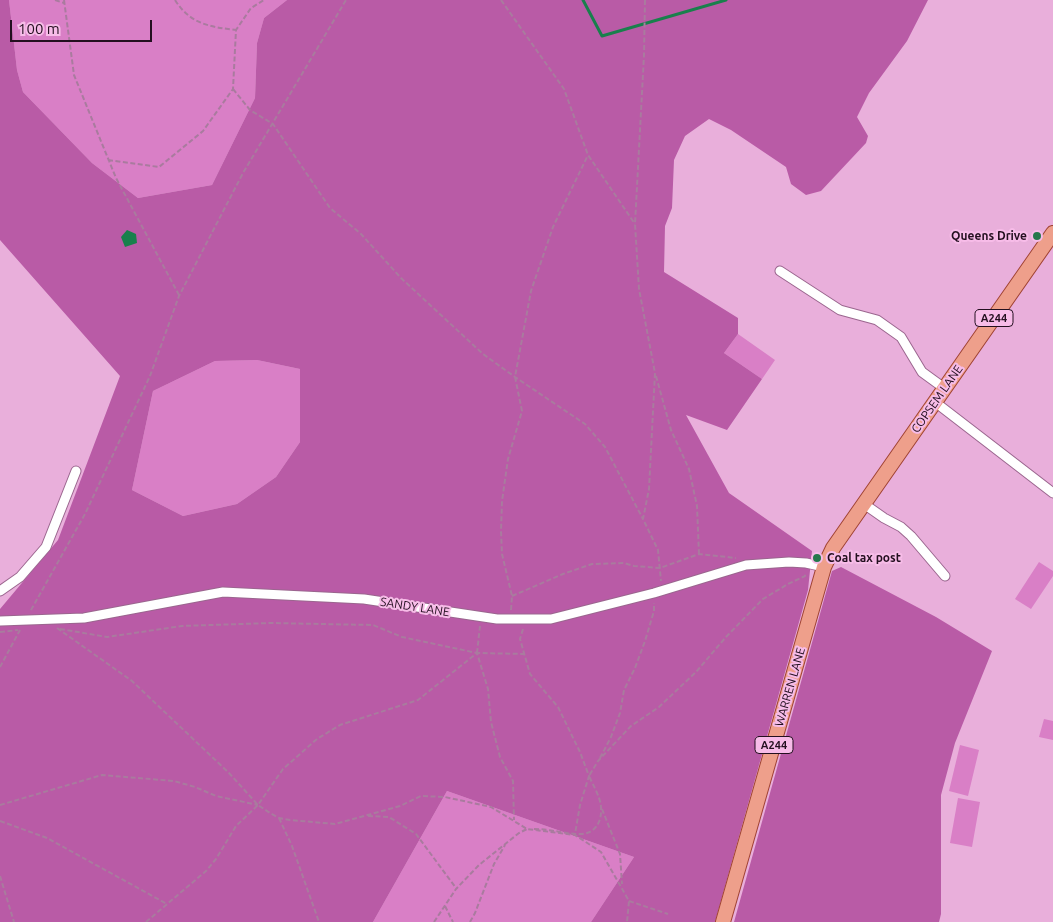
<!DOCTYPE html>
<style>
body{margin:0}
#map{position:relative;width:1053px;height:922px;overflow:hidden;background:#e9afdb;font-family:Ubuntu,sans-serif}
canvas{display:block}
.scale{position:absolute;left:10px;top:20px;width:142px;height:22px;box-sizing:border-box;border:2px solid #230f1f;border-top:0;padding-left:6px;font-size:15px;line-height:18px;white-space:nowrap;color:#230f1f;-webkit-text-stroke:4px #f7bce8;paint-order:stroke}
</style>
<div id="map">
<canvas width="1053" height="922"></canvas>
<div class="scale">100 m</div>
</div>
<script>
const context = document.querySelector('canvas').getContext('2d');
context.lineJoin = 'round';
function fill(path, color) { context.fillStyle = color; context.fill(path, 'evenodd'); }
function strokePath(path, color, width, dash) { context.strokeStyle = color; context.lineWidth = width; context.lineCap = dash ? 'butt' : 'round'; context.setLineDash(dash || []); context.stroke(path); }
function label(font, color, halo, rows, align = 'center') {
  context.font = font + ' Ubuntu,sans-serif'; context.lineWidth = 4; context.setLineDash([]); context.textBaseline = 'middle'; context.strokeStyle = halo; context.fillStyle = color; for (const [text, x, y, turn = 0] of rows) {
    context.save(); context.translate(x, y); context.rotate((+turn || 0) * Math.PI / 180); context.textAlign = isNaN(turn) ? turn : align; if (halo) context.strokeText(text, 0, 0); context.fillText(text, 0, 0); context.restore();
  }
}
fill(new Path2D(`
 M9 0H287L264 18 257 43 255 98 212 185 138 198 92 163 23 92 17 70Z
 M738 334 775 360 762 379 724 353Z
 M257 360 300 369V442L276 477 237 504 183 516 132 490 153 391 215 361Z
 M1039 562 1053 571V576L1031 609 1015 599Z
 M1044 719 1053 721V740L1039 737Z
 M960 745 979 750 968 796 949 791Z
 M447 791 634 857 591 922H373Z
 M958 798 980 802 972 847 950 843Z`), '#d97fc6');
fill(new Path2D(`
 M0 0H9L17 70 23 92 92 163 138 198 212 185 255 98 257 43 264 18 287 0H928L907 41 869 93 857 117 868 136 866 143 821 191 806 195 791 184 786 167 731 130 709 119 685 136 674 160 672 208 665 226 664 272 738 318V334L724 353 762 379 727 430 686 415 729 493 812 551 808 590 715 922H591L634 857 447 791 373 922H0V609L58 540 120 376 0 240ZM257 360 300 369V442L276 477 237 504 183 516 132 490 153 391 215 361Z
 M841 567 936 617 992 651 955 743 941 795V914L939 922H734L832 571Z`), '#b95ba6');
fill(new Path2D(`
 M127 230 136 234 137 243 125 247 121 237Z`), '#18804c');
strokePath(new Path2D(`
 M583 0 602 36 726 0`), '#18804c', 3);
const street = new Path2D(`
 M780 271 840 310 877 320 901 337 922 372 944 388
 M935 402 1053 493
 M864 504 884 518 901 527 911 536 945 576
 M0 591 20 577 46 547 76 471
 M0 621 84 618 223 592 364 599 497 619H551L654 593 746 565 789 562 806 563 824 567`);
const primary = new Path2D(`
 M723 922 824 567 833 548 1053 233`);
strokePath(street, '#9b668f', 11);
strokePath(primary, '#a04333', 16);
strokePath(new Path2D(`
 M55 0 64 3
 M64 0 74 75 116 178 179 295
 M175 0C190 24 210 27 236 30
 M501 0 564 89 588 155 635 224
 M645 0 644 55 635 224 639 289 655 373 649 489 643 519 658 550 661 581
 M233 89 250 110 273 124 330 208 361 234 401 278 429 304 483 354 515 377 585 424 605 447 643 519
 M108 160 159 167 203 131 233 89 236 30 251 8 264 0
 M656 376 671 430 689 469 697 506 699 554
 M512 596 563 574 592 564 624 563 634 566 660 568 699 554 736 558
 M31 610 85 514 150 376 179 296 243 173 346 0
 M511 610 512 596 502 554 501 531 502 501 508 459 522 411 515 377 531 291 553 227 588 155
 M57 628 132 681 229 773 258 805 270 813 279 818 290 820 335 824 400 806 421 796 445 797 491 807 527 829 575 835 601 852 629 901 627 922
 M60 629 107 637 182 626 270 623 373 625 402 637 477 653 488 689 491 722 500 757 513 781 514 820
 M523 629 520 639 530 674 558 707 580 752 589 776 580 805 575 834
 M0 632 18 630
 M477 653 480 626
 M0 667 20 630
 M600 758 611 737 620 713 624 690 635 668 645 641 654 611V603
 M0 805 102 775 174 781 195 787 216 796 258 805
 M602 809 620 854 622 884
 M368 816 389 817 416 834 456 888
 M279 818 292 846 319 922
 M0 821 47 838 167 904
 M534 829C550 829 565 834 580 834 595 834 602 822 601 808 601 798 593 785 589 776L598 761 631 726 659 707 696 672 726 637 763 599 788 584 805 576V573
 M0 876 14 922
 M629 901 668 914
 M445 906 453 922
 M146 922 206 871 216 859 236 826 258 805 283 769 317 739 340 725 418 700 477 653 524 654
 M434 922 456 889 479 865 519 833 527 829
 M470 922 475 913 494 864 505 845`), '#a97b9e', 2, [5, 2.5]);
strokePath(street, '#fff', 9);
strokePath(primary, '#ee9f8b', 14);
for (const [x, y, r, color] of [
 [1037,236,5,"#25784b"],
 [817,558,5,"#25784b"]
]) { const dot = new Path2D(); dot.arc(x, y, r, 0, 2 * Math.PI); context.fillStyle = color; context.fill(dot); strokePath(dot, '#f7bce8', 2); }
for (const [x, y, w] of [
 [994,318,38],
 [774,745,38]
]) { const box = new Path2D(); box.roundRect(x - w / 2, y - 8.5, w, 17, 4); context.fillStyle = '#f7bce8'; context.fill(box); strokePath(box, '#230f1f', 1); }
label('bold 11px', '#230f1f', null, [
 ["A244",994,318],
 ["A244",774,745]
]);
label('bold 12px', '#230f1f', '#f7bce8', [
 ["Queens Drive",1027,236],
 ["Coal tax post",827,558,"left"]
], 'right');
label('12px', '#230f1f', '#f7bce8', [
 ["COPSEM LANE",937,399,-55],
 ["SANDY LANE",415,607,9],
 ["WARREN LANE",790,687,-74]
]);
</script>
